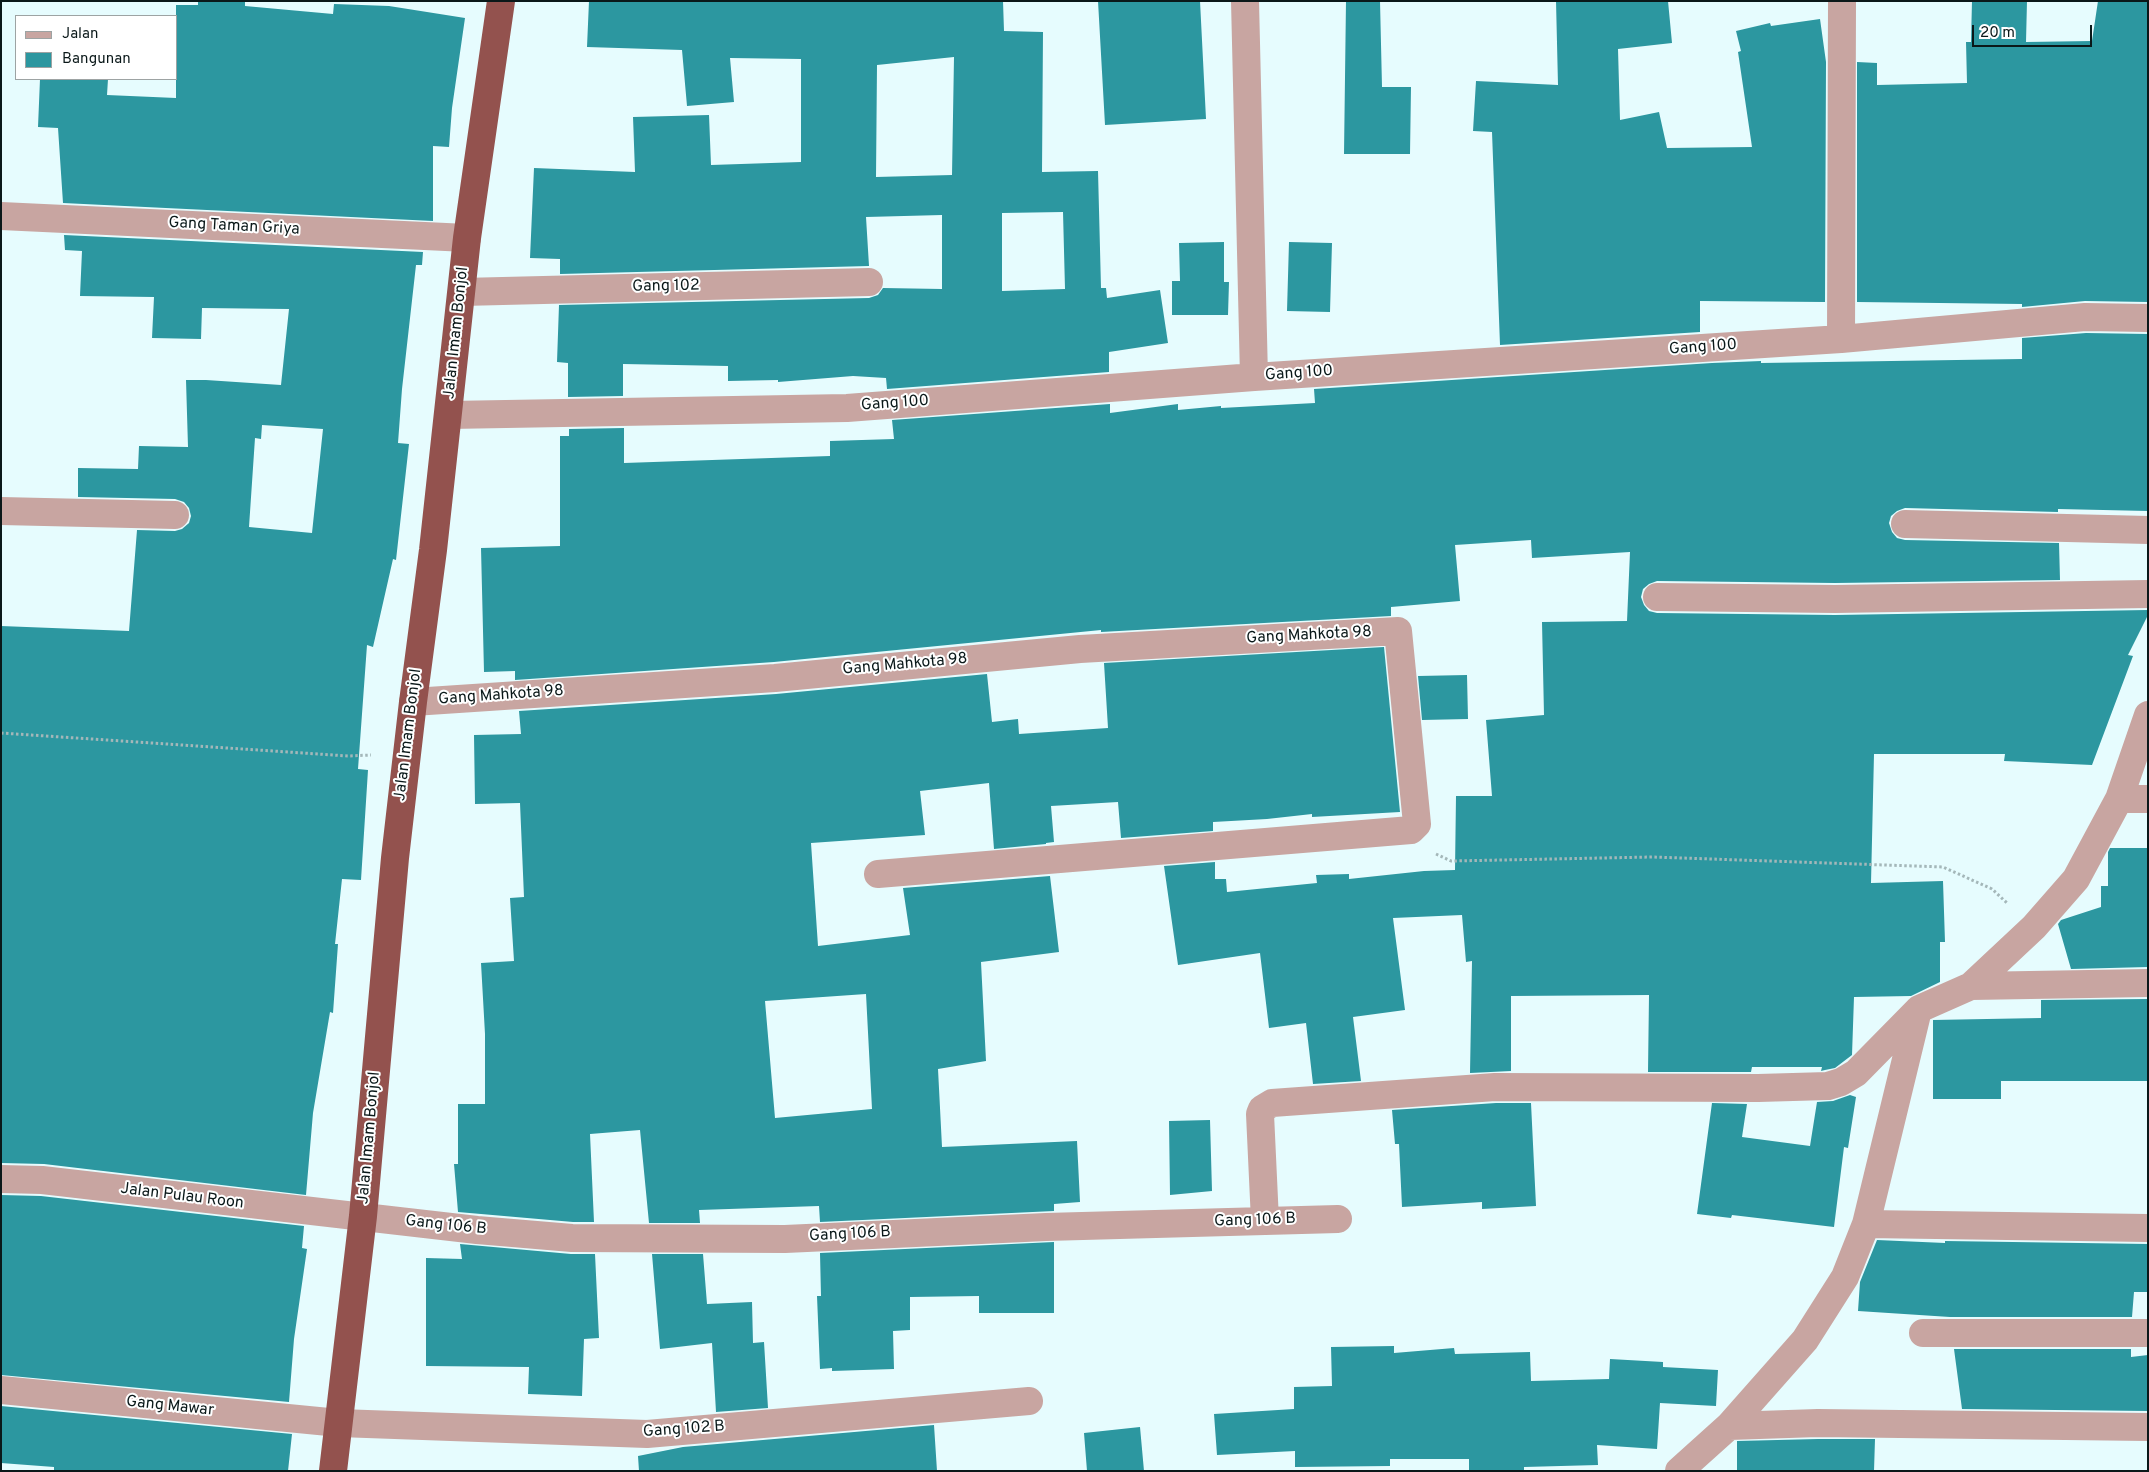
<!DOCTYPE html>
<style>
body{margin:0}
#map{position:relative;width:2149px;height:1472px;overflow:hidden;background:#e6fcfe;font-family:Overpass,sans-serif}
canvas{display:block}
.frame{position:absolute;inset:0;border:2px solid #0a1819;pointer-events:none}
.legend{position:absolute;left:15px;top:15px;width:162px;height:65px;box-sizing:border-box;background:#fff;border:1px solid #9da3a3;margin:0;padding:6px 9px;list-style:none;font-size:15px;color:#0a1819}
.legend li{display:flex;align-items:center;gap:10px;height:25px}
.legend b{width:25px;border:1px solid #9da3a3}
.scale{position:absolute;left:1972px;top:25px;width:120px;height:22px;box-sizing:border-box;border:2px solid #0a1819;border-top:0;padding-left:6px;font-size:15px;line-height:18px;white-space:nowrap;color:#0a1819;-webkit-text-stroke:4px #fff;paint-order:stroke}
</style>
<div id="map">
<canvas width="2149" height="1472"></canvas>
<div class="frame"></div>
<ul class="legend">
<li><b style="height:6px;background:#c8a5a1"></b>Jalan</li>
<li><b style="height:14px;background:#2c97a0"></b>Bangunan</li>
</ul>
<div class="scale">20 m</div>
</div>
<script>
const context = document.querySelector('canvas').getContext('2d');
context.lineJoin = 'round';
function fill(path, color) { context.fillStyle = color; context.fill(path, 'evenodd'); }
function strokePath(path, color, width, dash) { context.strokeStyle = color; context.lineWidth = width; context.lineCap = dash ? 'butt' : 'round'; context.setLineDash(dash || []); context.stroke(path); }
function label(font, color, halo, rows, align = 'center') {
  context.font = font + ' Overpass,sans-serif'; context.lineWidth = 4; context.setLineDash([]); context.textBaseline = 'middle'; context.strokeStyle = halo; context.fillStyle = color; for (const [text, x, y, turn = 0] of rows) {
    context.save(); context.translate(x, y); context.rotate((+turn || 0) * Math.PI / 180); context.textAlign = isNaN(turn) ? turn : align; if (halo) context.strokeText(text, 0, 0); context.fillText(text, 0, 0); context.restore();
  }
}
fill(new Path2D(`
 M198 1H245V6L333 14 334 4 389 6 465 18 452 108 449 147 433 146V221L63 203 58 128 38 127 40 79H108L107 95 176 98V5H198Z
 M589 1H1003L1004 31 1043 32 1042 172 1098 171 1101 288H1106L1107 298 1160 290 1168 343 1109 352V372L887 389 886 378 853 376 778 382V380L728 381V366L623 364V396L568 397V363L557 362 559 305 869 298 878 295 883 288 942 289V215L866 217 869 266 560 274V259L530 258 534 168 635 172 633 117 709 115 711 165 801 162V59L730 58 734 102 687 106 682 50 587 47ZM954 57 952 175 876 177 877 65ZM1063 212 1065 289 1002 291V213Z
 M1098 1H1200L1206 119 1105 125Z
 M1346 1H1380L1382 87H1411L1410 154H1344Z
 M1556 1H1668L1672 43 1618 49 1620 120 1659 112 1667 148 1752 147 1738 52 1741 51 1736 31 1770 23 1771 26 1820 19 1826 62 1825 302 1700 301V332L1500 345 1492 132 1473 131 1476 81 1558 85Z
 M1972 1H2027L2026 42 2092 41 2098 1H2148V302L2085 301 2022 307V304L1857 302V62L1877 63V85L1967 83 1966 42H1971Z
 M64 235 423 252 422 265H416L402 389 398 443 409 444 396 560 393 559 373 647 367 645 358 769 368 770 361 880 342 879 335 944H338L333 1013 330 1012 313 1113 306 1195 44 1164 1 1163V626L129 631 137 530 175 531 182 529 189 523 191 516 189 508 184 502 175 499 78 497V468L138 469 139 446 188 447 186 380H206L281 385 289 309 202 308 201 339 152 338 154 297 80 296 82 251 65 250ZM262 425 323 429 312 533 249 527 255 438 261 439Z
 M1224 242V282H1229L1228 315H1172V281H1180L1179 243Z
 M1289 242 1332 243 1330 312 1287 311Z
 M2086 333 2148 334V511L2058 509V512L1905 508 1897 511 1891 516 1889 523 1892 532 1897 538 1905 540 2059 543 2060 580 1835 583 1657 581 1649 584 1643 589 1641 597 1644 605 1649 611 1657 613 1835 615 2148 610V615L2128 655 2133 656 2092 765 2004 761 2005 754H1874L1871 883 1943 881 1945 942H1940V982L1911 996 1854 997 1852 1055 1835 1068 1825 1070 1821 1071 1822 1067H1752L1751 1072H1648L1649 995 1511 996V1071L1470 1073 1472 961 1466 962 1462 915 1393 918 1405 1010 1353 1017 1361 1081 1313 1084 1306 1023 1269 1028 1260 953 1178 965 1164 866 1215 862V879H1226L1227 892 1317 883 1316 875 1349 874V879L1424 871 1455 870 1456 796H1492L1486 720 1544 715 1542 622 1627 621 1630 552 1532 558 1531 540 1455 545 1460 601 1391 607V616L1101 632V630L774 662 515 680V671L484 672 481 548 560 546V436H569V429L624 428V463L830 456V441L894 439 892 420 1110 404V413L1178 404V410L1221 406V408L1315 403 1314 389 1712 363 1761 361V363L2022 359V338Z
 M1384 647 1400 812 1312 817V814L1267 819 1213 822V831L1121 838 1118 802 1051 806 1054 842 1046 843V844L994 849 989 783 920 791 925 835 811 843 818 946 910 935 903 888 1050 876 1059 952 981 962 986 1061 938 1069 942 1147 1077 1141 1080 1202 1054 1204V1211L820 1222 819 1206 699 1210 700 1223H649L640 1130 590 1134 594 1222H573L458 1212 454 1164H458V1104H485V1034L481 963 514 961 510 898 524 897 520 803 475 804 474 735 521 734 519 711 776 694 987 674 992 722 1018 719 1019 734 1108 728 1104 663ZM866 994 872 1109 775 1118 765 1001Z
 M1467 675 1468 719 1422 720 1418 676Z
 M2110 848H2148V967L2071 969 2058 924 2061 920 2101 907V886H2108V852Z
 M2148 999V1081H2001V1099H1933V1020L2041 1018V1000Z
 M1850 1095 1856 1097 1848 1148 1844 1147 1834 1227 1732 1215 1731 1218 1697 1214 1712 1103 1747 1104 1742 1137 1810 1146 1817 1102 1833 1101Z
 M1496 1103H1531L1536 1206 1482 1209V1202L1402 1207 1399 1144H1395L1392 1110Z
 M1210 1120 1212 1191 1170 1195 1169 1121Z
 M1 1195 41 1196 304 1226 302 1248 307 1249 294 1339 289 1402 1 1375Z
 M1877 1240 1945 1243V1241L2148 1244V1292H2134L2132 1317H1950L1858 1311 1860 1282Z
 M1054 1242V1313H979V1296L910 1297V1330L893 1331 894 1369 832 1371V1368L820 1369 817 1296H821L820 1253Z
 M460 1244 571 1254H595L599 1338 584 1339 582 1396 528 1394 529 1367 426 1366V1258L462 1259Z
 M652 1254H703L707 1304 752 1302 753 1343 764 1342 768 1408 716 1412 712 1343 660 1349Z
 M1394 1346V1353L1454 1348 1455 1354 1530 1352 1531 1381 1609 1379 1610 1359 1663 1362V1367L1718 1370 1716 1406 1660 1403 1657 1449 1597 1445 1598 1465 1524 1467V1471H1469V1459H1390V1466L1295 1467V1451L1217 1455 1214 1414 1294 1409V1387L1332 1386 1331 1347Z
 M1954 1349H2131V1357L2148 1355V1411L1962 1409Z
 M1 1406 292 1434 288 1471H54V1467L1 1463Z
 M934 1425 937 1471H639L638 1456 683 1447Z
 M1140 1427 1144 1471H1087L1084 1433Z
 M1818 1439H1875L1874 1471H1737V1441Z`), '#2c97a0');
strokePath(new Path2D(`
 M1 733 348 756 371 755
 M1436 854 1451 861 1653 857 1943 867 1992 889 2007 903`), '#a4b7b9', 3, [2.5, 2.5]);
strokePath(new Path2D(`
 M1245 1 1254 377
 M1 216 467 238
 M462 292 869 282
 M1841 339 1842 1
 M449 415 847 408 1254 377 1841 339 2085 317 2148 318
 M1 511 175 515
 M1905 524 2148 530
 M1657 597 1835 599 2148 594
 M413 702 775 678 1080 649 1398 631 1417 824 1411 830 878 874
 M2119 799H2148
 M1971 986 2148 983
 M1 1179 42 1180 477 1230 572 1238 785 1239 1046 1227 1338 1219
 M1265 1221 1260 1114 1262 1109 1272 1103 1495 1087 1758 1088 1828 1086 1841 1082 1856 1073 1919 1009 1971 986 2034 927 2076 879 2119 799 2148 715
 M1866 1224 2148 1228
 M1923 1333H2148
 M1 1390 339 1423 647 1434 1029 1401
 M1729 1426 1818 1423 2148 1427
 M1679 1471 1729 1426 1805 1340 1845 1277 1866 1224 1918 1010`), '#c8a5a1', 28);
strokePath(new Path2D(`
 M333 1471 363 1216 395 858 413 702 433 550 467 238 501 1`), '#93524e', 28);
label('16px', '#0a1819', '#fff', [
 ["Gang Taman Griya",234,227,3],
 ["Gang 102",666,287,-1],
 ["Jalan Imam Bonjol",457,333,-84],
 ["Gang 100",1703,348,-4],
 ["Gang 100",1299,374,-4],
 ["Gang 100",895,404,-4],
 ["Gang Mahkota 98",1309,636,-3],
 ["Gang Mahkota 98",905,665,-5],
 ["Gang Mahkota 98",501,696,-4],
 ["Jalan Imam Bonjol",409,735,-83],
 ["Jalan Imam Bonjol",370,1138,-85],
 ["Jalan Pulau Roon",182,1197,7],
 ["Gang 106 B",1255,1221,-2],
 ["Gang 106 B",446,1226,6],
 ["Gang 106 B",850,1235,-3],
 ["Gang Mawar",170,1407,6],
 ["Gang 102 B",684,1430,-4]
]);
</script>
